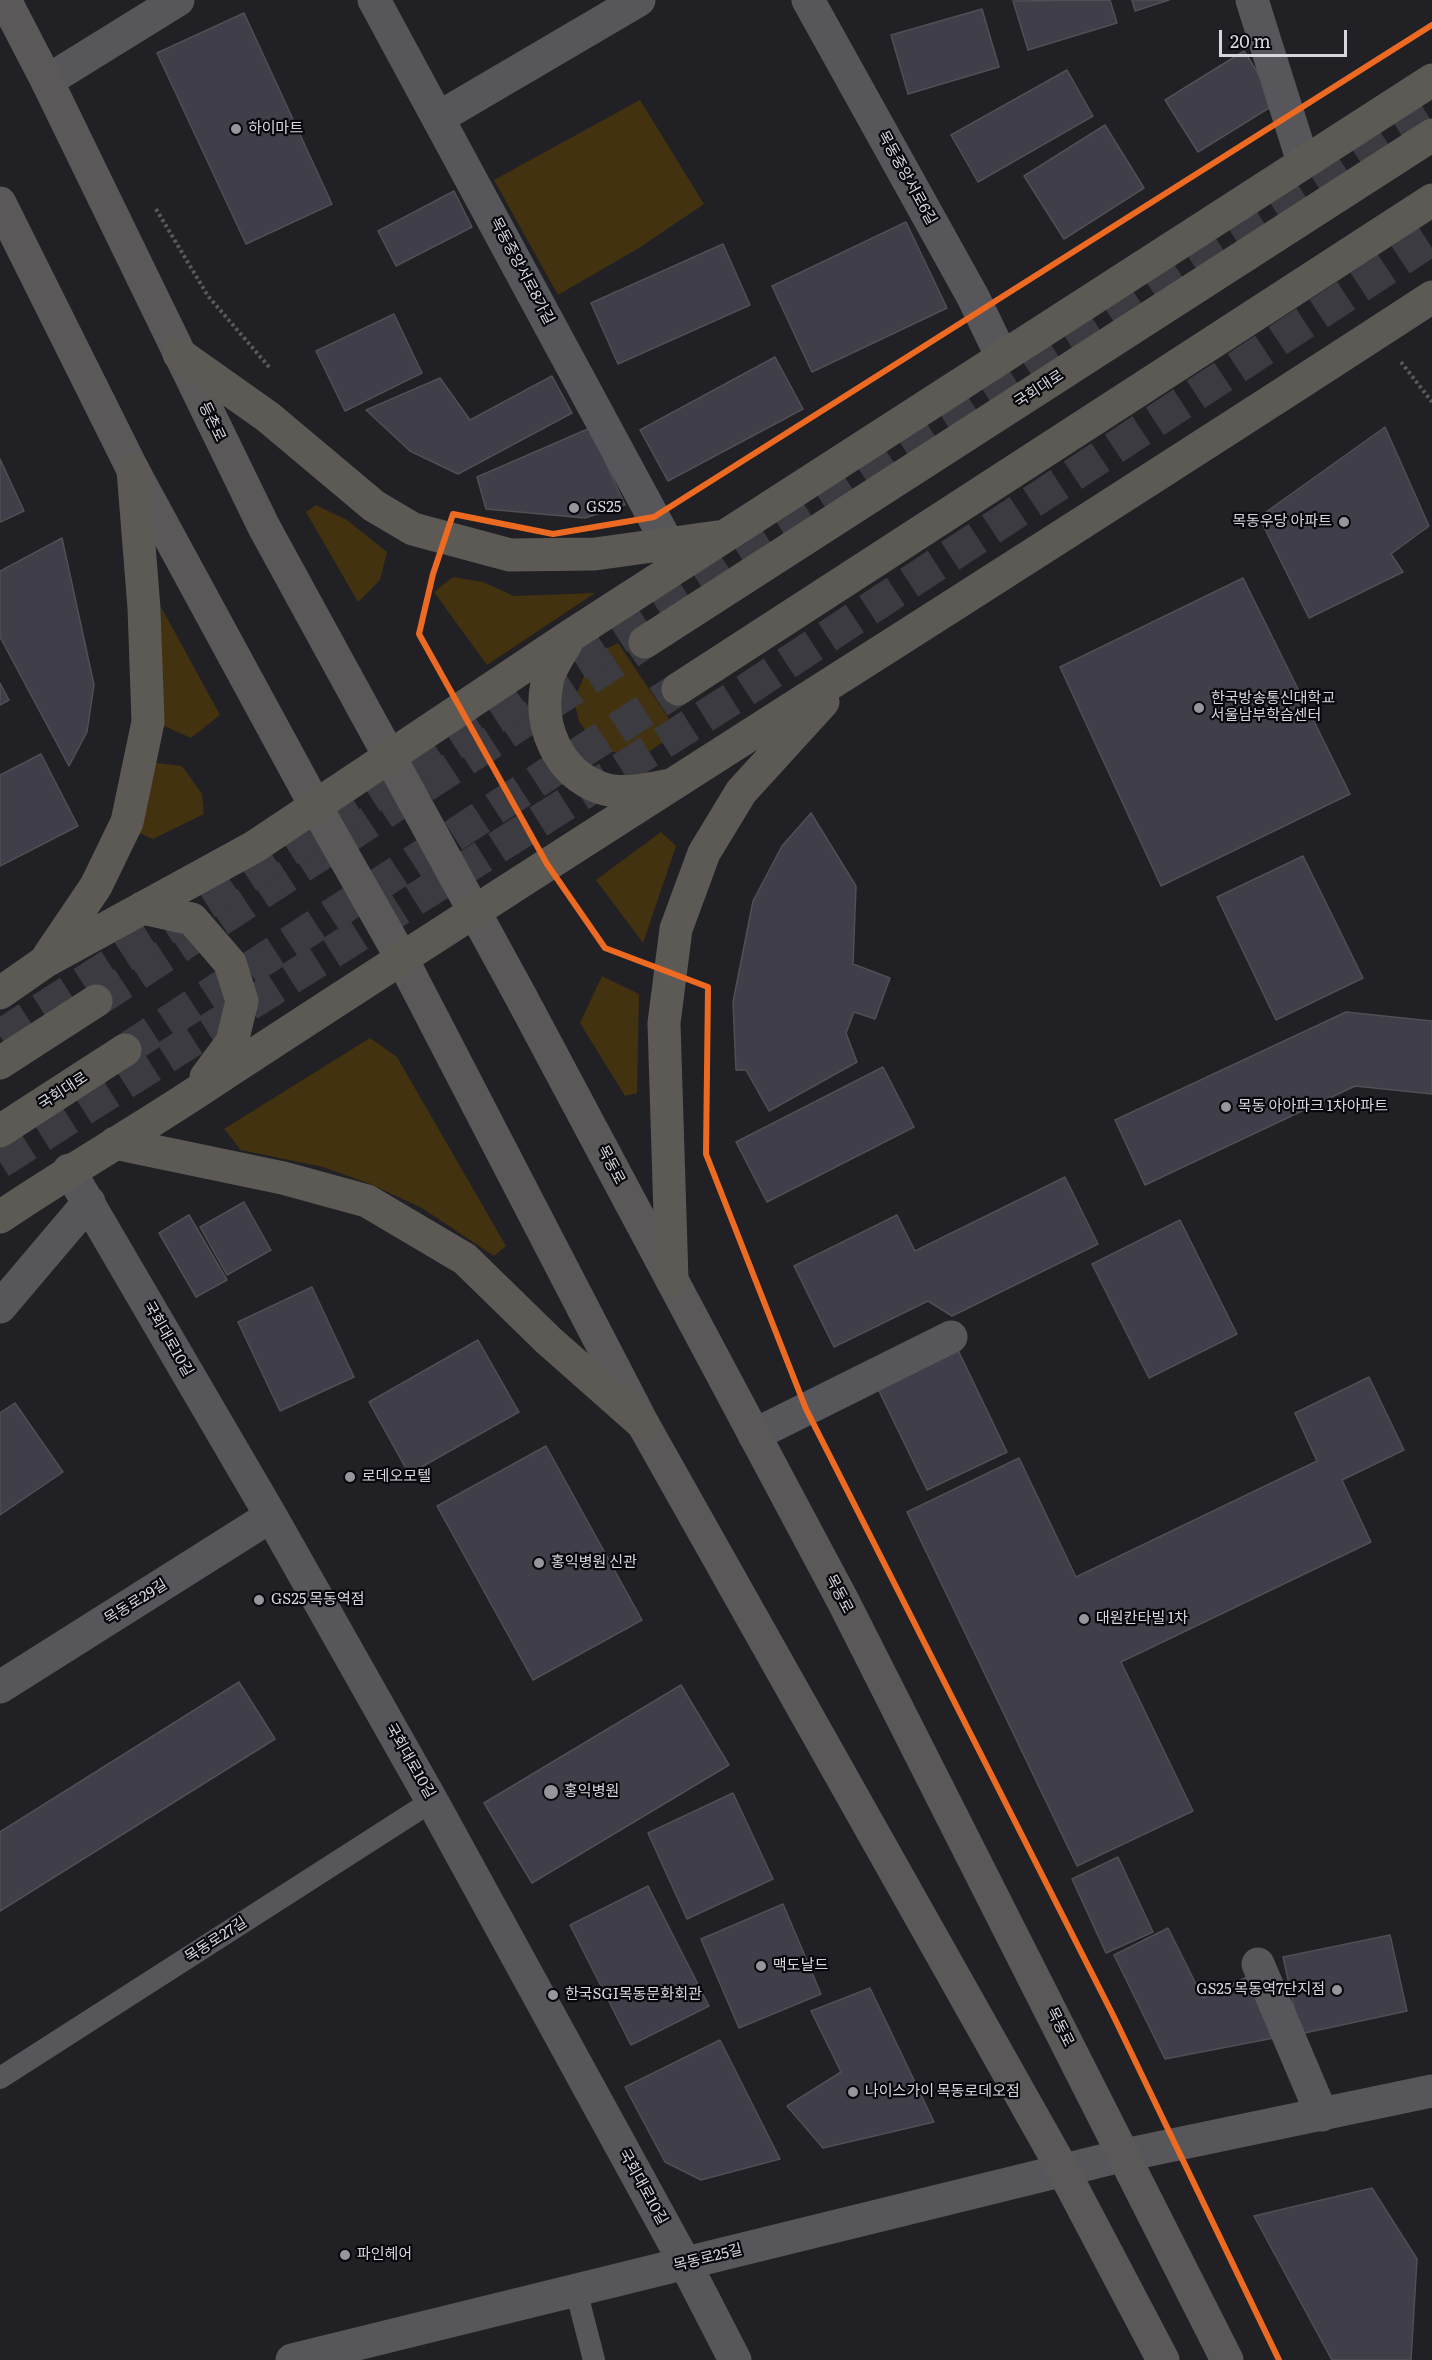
<!DOCTYPE html>
<meta charset="utf-8">
<style>
body{margin:0}
#map{position:relative;width:1432px;height:2360px;overflow:hidden;background:#202025;font-family:Literata,serif}
canvas{display:block}
.scale{position:absolute;left:1219px;top:30px;width:128px;height:27px;box-sizing:border-box;border:3px solid #d7d6de;border-top:0;padding-left:8px;font-size:18px;line-height:21px;white-space:nowrap;color:#d7d6de;-webkit-text-stroke:4px #08080c;paint-order:stroke}
</style>
<div id="map">
<canvas width="1432" height="2360"></canvas>
<div class="scale">20 m</div>
</div>
<script>
const context = document.querySelector('canvas').getContext('2d');
context.lineJoin = 'round';
function fill(path, color) { context.fillStyle = color; context.fill(path, 'evenodd'); }
function strokePath(path, color, width, dash) { context.strokeStyle = color; context.lineWidth = width; context.lineCap = dash ? 'butt' : 'round'; context.setLineDash(dash || []); context.stroke(path); }
function label(font, color, halo, rows, align = 'center') {
  context.font = font + ' Literata,"Noto Sans KR",serif'; context.lineWidth = 4.5; context.setLineDash([]); context.textBaseline = 'middle'; context.strokeStyle = halo; context.fillStyle = color; for (const [text, x, y, turn = 0] of rows) {
    context.save(); context.translate(x, y); context.rotate((+turn || 0) * Math.PI / 180); context.textAlign = isNaN(turn) ? turn : align; if (halo) context.strokeText(text, 0, 0); context.fillText(text, 0, 0); context.restore();
  }
}
fill(new Path2D(`
 M640 100 704 204 639 248 558 295 494 180Z
 M316 505 347 520 387 552 380 580 358 602 306 512Z
 M453 577 483 582 514 596 595 593 487 665 434 592Z
 M161 607 220 715 191 738 162 725Z
 M618 643 678 732 647 753 611 752 594 745 579 721 574 701 592 656Z
 M156 763 182 766 202 794 204 814 153 839 139 833Z
 M661 832 676 846 643 943 596 880Z
 M602 976 639 994 637 1093 625 1096 580 1023Z
 M370 1038 397 1057 506 1246 494 1256 422 1208 368 1183 323 1167 241 1150 224 1129Z`), '#43320f');
const building = new Path2D(`
 M1110 0 1117 23 1028 50 1013 1Z
 M1132 0H1169L1135 11Z
 M982 9 999 67 908 94 891 35Z
 M244 13 332 204 246 244 157 53Z
 M1244 51 1277 103 1198 152 1165 100Z
 M1067 70 1093 116 978 182 951 135Z
 M1105 125 1144 188 1064 239 1024 176Z
 M454 191 472 227 396 266 378 231Z
 M906 222 947 308 812 372 772 286Z
 M723 244 750 305 618 364 591 303Z
 M394 314 422 373 345 411 316 351Z
 M775 357 803 409 668 481 640 430Z
 M552 376 572 413 458 474 410 451 366 410 440 378 470 420Z
 M1385 427 1429 526 1391 554 1403 572 1309 618 1259 517Z
 M590 428 625 505 585 518 486 509 477 477Z
 M0 459 24 511 0 522Z
 M62 538 94 685 87 732 69 766 0 637V571Z
 M1243 578 1350 794 1161 886 1060 667Z
 M0 683 9 700 0 705Z
 M41 754 78 826 0 866V775Z
 M811 813 856 886 853 964 890 978 875 1019 854 1012 846 1033 857 1062 769 1111 746 1070H736L733 1002 753 901 782 846Z
 M1303 856 1363 978 1276 1020 1217 897Z
 M1346 1012 1432 1021V1094L1355 1086 1145 1185 1115 1120Z
 M883 1067 914 1127 767 1202 736 1142Z
 M1065 1177 1098 1244 952 1316 928 1301 834 1347 794 1266 897 1215 915 1251Z
 M244 1202 271 1250 227 1275 200 1227Z
 M189 1215 227 1280 196 1297 159 1233Z
 M1180 1220 1237 1334 1149 1378 1092 1264Z
 M312 1287 354 1377 280 1411 238 1322Z
 M478 1340 519 1412 409 1474 369 1402Z
 M957 1348 1007 1452 927 1490 877 1387Z
 M1369 1377 1404 1450 1342 1480 1371 1542 1121 1662 1193 1811 1077 1866 907 1512 1019 1458 1076 1577 1317 1461 1295 1413Z
 M15 1403 63 1472 0 1515V1413Z
 M546 1446 642 1620 533 1680 437 1506Z
 M239 1682 275 1739 0 1911V1832Z
 M681 1685 729 1765 532 1883 484 1803Z
 M733 1793 773 1879 687 1919 648 1833Z
 M1118 1857 1153 1932 1106 1953 1072 1879Z
 M648 1886 709 2006 631 2045 570 1925Z
 M783 1904 821 1994 739 2028 701 1939Z
 M1168 1928 1203 1998 1249 1976 1279 2037 1165 2059 1114 1955Z
 M1390 1935 1407 2011 1300 2034 1283 1957Z
 M870 1988 934 2122 823 2148 787 2106 841 2072 811 2011Z
 M720 2040 780 2159 701 2180 665 2162 625 2087Z
 M1372 2188 1417 2259 1411 2360H1332L1254 2216Z`);
fill(building, '#3f3e49');
strokePath(building, '#4f4f54', 1.5);
strokePath(new Path2D(`
 M96 1001 645 642
 M125 1050 678 689`), '#3b3b41', 33, [33, 16]);
strokePath(new Path2D(`
 M0 1036 1432 115
 M0 1162 743 692 1432 239`), '#3b3b41', 33, [33, 16]);
strokePath(new Path2D(`
 M156 209 208 296 270 368
 M1401 362 1432 402`), '#59595d', 4, [3, 3]);
strokePath(new Path2D(`
 M0 2078 432 1801
 M576 2290 594 2360`), '#57565b', 22);
strokePath(new Path2D(`
 M374 0 668 544
 M808 0 973 297 1002 357
 M1252 0 1303 162
 M47 81 178 0
 M438 118 639 0
 M69 1170 271 1516 432 1801 685 2263 735 2360
 M0 1307 89 1202
 M754 1435 951 1337
 M0 1687 271 1516
 M1258 1964 1322 2115
 M1125 2155 1432 2091`), '#57565b', 33);
strokePath(new Path2D(`
 M292 2360 1125 2155`), '#57565b', 33);
strokePath(new Path2D(`
 M5 0 47 81 264 527 520 995 843 1601 1227 2360
 M0 203 133 470 316 807 401 957 643 1424 1063 2170 1163 2360`), '#5a5859', 33);
strokePath(new Path2D(`
 M179 354 268 417 374 506 413 529 510 555 595 554 717 537
 M569 638C562 652 549 668 547 683 538 726 558 773 601 788 622 795 645 790 665 786
 M645 642 1432 135
 M678 689 1432 200
 M142 908 192 919 230 963 242 1001 232 1042 206 1077
 M48 957 96 886 127 822 148 722 144 608 133 470
 M0 993 46 961 254 847 570 636 1432 80
 M0 1063 96 1001
 M0 1131 125 1050
 M115 1143 283 1178 367 1201 465 1259 548 1340 643 1424
 M0 1217C68 1171 140 1130 209 1084 614 818 1026 562 1432 297
 M672 1280 664 1023 676 929 704 853 741 792 823 702`), '#5d5a55', 33);
strokePath(new Path2D(`
 M1279 2360 1113 2015 806 1409 706 1154 708 987 605 948 547 864 419 634 433 574 453 514 553 534 654 517 1432 25`), '#ed6a23', 6);
for (const [x, y, r, color] of [
 [236,129,6,"#97969d"],
 [574,508,6,"#97969d"],
 [1344,522,6,"#97969d"],
 [1199,708,6,"#97969d"],
 [1226,1107,6,"#97969d"],
 [350,1477,6,"#97969d"],
 [539,1563,6,"#97969d"],
 [259,1600,6,"#97969d"],
 [1084,1619,6,"#97969d"],
 [551,1792,8,"#97969d"],
 [761,1966,6,"#97969d"],
 [1337,1990,6,"#97969d"],
 [553,1995,6,"#97969d"],
 [853,2092,6,"#97969d"],
 [345,2255,6,"#97969d"]
]) { const dot = new Path2D(); dot.arc(x, y, r, 0, 2 * Math.PI); context.fillStyle = color; context.fill(dot); strokePath(dot, '#08080c', 2); }
label('15px', '#d7d6de', '#08080c', [
 ["하이마트",248,129],
 ["GS25",586,508],
 ["목동우당 아파트",1332,522,"right"],
 ["한국방송통신대학교",1211,699],
 ["서울남부학습센터",1211,716],
 ["목동 아아파크 1차아파트",1238,1107],
 ["로데오모텔",362,1477],
 ["홍익병원 신관",551,1563],
 ["GS25 목동역점",271,1600],
 ["대원칸타빌 1차",1096,1619],
 ["홍익병원",564,1792],
 ["맥도날드",773,1966],
 ["GS25 목동역7단지점",1325,1990,"right"],
 ["한국SGI목동문화회관",565,1995],
 ["나이스가이 목동로데오점",865,2092],
 ["파인헤어",357,2255]
], 'left');
label('15px', '#d7d6de', '#08080c', [
 ["목동중앙서로6길",907,178,61],
 ["목동중앙서로8가길",522,271,62],
 ["국회대로",1039,389,-33],
 ["등촌로",212,422,64],
 ["국회대로",63,1091,-33],
 ["목동로",611,1165,62],
 ["국회대로10길",168,1339,60],
 ["목동로",839,1594,62],
 ["목동로29길",136,1602,-32],
 ["국회대로10길",410,1761,60],
 ["목동로27길",216,1940,-33],
 ["목동로",1060,2027,63],
 ["국회대로10길",643,2187,61],
 ["목동로25길",708,2258,-14]
]);
</script>
